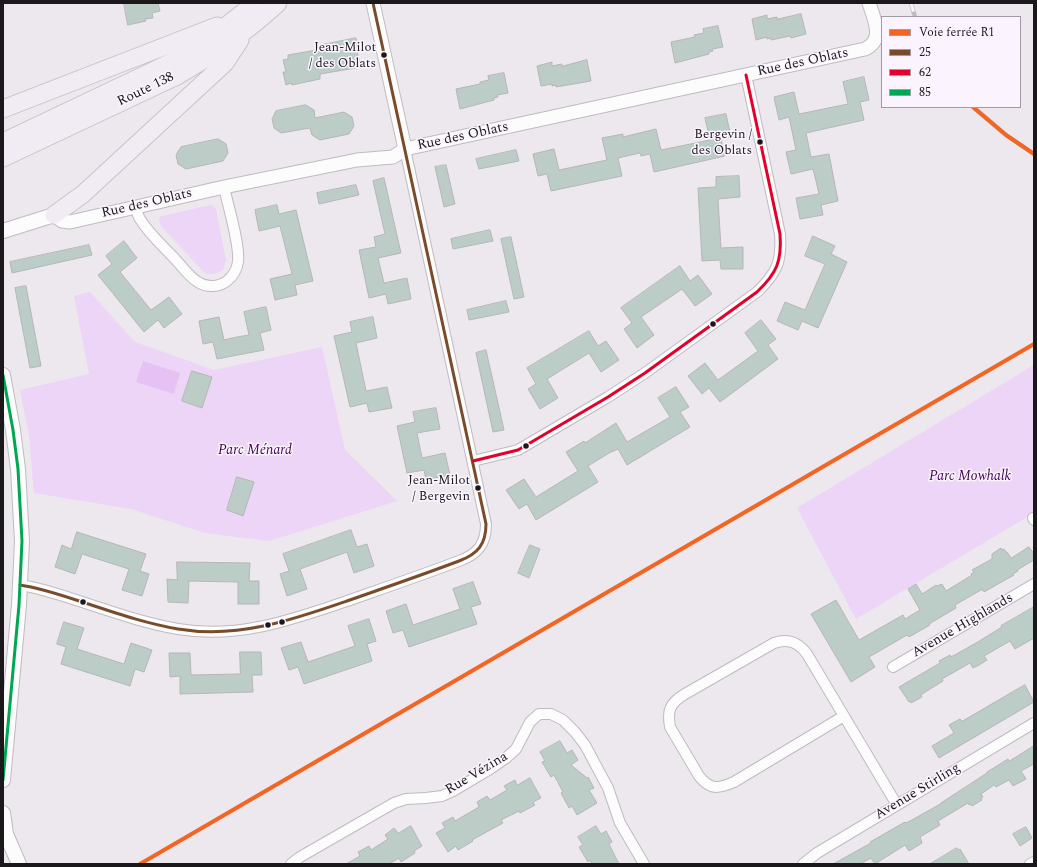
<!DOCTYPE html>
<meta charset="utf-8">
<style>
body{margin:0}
#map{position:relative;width:1037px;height:867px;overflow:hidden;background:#ece8ee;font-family:Spectral,serif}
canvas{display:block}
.frame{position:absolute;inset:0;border:4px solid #1b181c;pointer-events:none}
.legend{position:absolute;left:881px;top:16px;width:140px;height:92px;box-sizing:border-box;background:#fbf4fe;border:1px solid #a19ca4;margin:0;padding:5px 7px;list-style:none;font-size:12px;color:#1b181c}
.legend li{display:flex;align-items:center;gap:8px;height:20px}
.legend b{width:20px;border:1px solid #a19ca4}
</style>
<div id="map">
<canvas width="1037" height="867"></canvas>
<div class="frame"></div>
<ul class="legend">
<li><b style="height:5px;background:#f26522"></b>Voie ferrée R1</li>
<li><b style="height:5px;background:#7a4b2a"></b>25</li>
<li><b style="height:5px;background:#e4002b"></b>62</li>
<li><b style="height:5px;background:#00a651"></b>85</li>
</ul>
</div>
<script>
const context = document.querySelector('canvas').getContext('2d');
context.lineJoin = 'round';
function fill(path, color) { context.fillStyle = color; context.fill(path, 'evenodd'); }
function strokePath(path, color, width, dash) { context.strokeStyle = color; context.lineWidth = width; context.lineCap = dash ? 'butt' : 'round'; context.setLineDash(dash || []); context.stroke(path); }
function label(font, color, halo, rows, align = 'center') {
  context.font = font + ' Spectral,serif'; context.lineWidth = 3; context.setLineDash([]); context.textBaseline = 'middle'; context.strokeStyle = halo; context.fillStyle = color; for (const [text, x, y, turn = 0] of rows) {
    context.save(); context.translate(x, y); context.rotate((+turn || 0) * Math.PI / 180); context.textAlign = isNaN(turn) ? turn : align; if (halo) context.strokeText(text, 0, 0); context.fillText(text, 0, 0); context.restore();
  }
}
fill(new Path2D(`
 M211 205 213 206 216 209 226 260 223 270 215 274H208L204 272 161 226 159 221 160 217 162 216Z
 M90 292 135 342 214 370 322 347 345 450 397 501 269 541 205 533 131 509 34 493 29 436 20 390 89 374 74 296Z
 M1034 365V513L856 619 797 508Z`), '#ecd5f6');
fill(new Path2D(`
 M143 361 180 373 174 394 136 382Z`), '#e5c1f4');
const building = new Path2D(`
 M124 3H158L160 11 152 13 153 18 145 19 146 21 128 25Z
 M801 14 806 34 791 38 790 36 771 40V38L767 39V37L756 40 752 19 767 15V19L777 17V19Z
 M718 26 723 47 712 49 713 51 709 52V54L675 63 671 42 695 37 694 35 704 33 703 29Z
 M355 38H356L359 51H357L360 63 355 64 356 68 320 74V79L292 85 291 83 286 85 283 72H286L283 60 288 59V55L322 49V45Z
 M587 60 591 81 556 87V85L552 86V84L541 86 537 66 552 62V66L562 64V66Z
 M504 73 508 93 497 95 498 97 494 98V100L460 109 456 89 480 84V82L489 80 488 76Z
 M864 77 869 100 860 102 864 120 806 133 811 157 829 154 838 201 821 205 823 215 800 219 796 198 819 194 816 181 813 169 791 174 786 152 796 150 789 117 779 120 774 97 794 92 799 114 848 104 843 82Z
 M306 105 314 110 315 118 344 112 352 117 354 126 349 134 320 140 312 135 310 128 281 133 274 128 272 119 276 111Z
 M726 114 731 137 721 139 725 156 654 172 650 154 641 156 640 153 618 158 622 176 551 191 547 174 538 176 533 154 554 149 559 170 607 160 602 138 623 134V137L656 129 661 150 710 140 705 118Z
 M218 139 226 144 228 153 223 161 186 169 178 164 176 155 181 147Z
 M516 150 519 161 479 169 476 159Z
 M446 165 455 204 444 207 435 167Z
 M739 176 740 197 718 199 721 248 743 247V269H721L720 260 702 261 698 188 716 187V177Z
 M384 178 401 253 378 258 384 283 407 278 411 299 388 304 386 294 369 298 359 250 376 247 374 237 385 234 373 181Z
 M356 185 359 195 319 204 317 193Z
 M277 205 279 214 296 210 313 281 295 285 297 295 275 300 270 279 292 274 280 226 259 231 255 210Z
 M490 230 493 241 453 249 451 239Z
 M813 236 835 246 831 254 847 262 818 328 802 321 798 330 777 321 785 302 805 310 825 264 805 256Z
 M511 237 524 297 514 299 501 239Z
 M124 241 137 258 120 272 151 310 169 297 182 314 164 328 158 320 144 332 98 275 112 264 106 256Z
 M89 245 92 255 12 273 10 262Z
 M680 266 690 281 698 275 712 294 695 306 682 289 641 317 654 335 637 348 624 329 632 323 621 308Z
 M26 286 41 366 30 368 15 288Z
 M506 301 509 312 469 320 467 310Z
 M266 307 271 330 260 333 264 350 217 359 213 342 203 344 199 321 219 317 224 340 237 337 249 335 244 312Z
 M373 317 377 338 356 343 366 391 387 387 392 408 369 412 367 403 350 407 334 336 352 332 350 322Z
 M761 320 776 339 768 345 778 359 720 402 709 388 702 394 688 376 705 363 718 380 758 351 745 333Z
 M589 331 598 346 606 341 619 360 601 372 589 353 547 379 558 398 540 409 528 389 536 384 527 368Z
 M486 350 504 430 493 432 476 353Z
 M192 371 212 377 202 408 182 401Z
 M676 387 689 407 680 412 690 427 627 465 618 449 609 453 588 466 598 482 536 520 527 504 519 509 506 490 524 479 536 497 578 471 566 452 584 441 585 443 616 423 627 442 670 417 658 398Z
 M436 408 440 429 417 433 422 458 445 453 450 475 426 480 424 470 407 473 397 426 415 422 413 412Z
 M237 477 254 482 243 516 227 510Z
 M351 530 357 547 367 544 374 566 354 573 347 552 300 569 307 589 287 596 280 574 289 571 283 554Z
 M77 532 146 554 140 571 149 574 142 596 122 590 129 569 82 554 75 574 55 567 62 545 71 549Z
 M530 545 540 549 529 578 518 573Z
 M1029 547 1034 554V560L1017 570 1018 571 1013 574 1014 575 984 592 983 590H981L955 605 956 608 929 624 930 625 909 637 907 635 869 657 875 667 851 682 811 614 836 600 859 640 903 615 905 619 920 610 908 589 916 584 922 594 936 585 937 586 942 584 946 591 972 575 971 574 974 572 972 570 992 559V554L1001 548 1002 550 1004 549 1006 552H1007L1011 558Z
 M177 562 250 563 249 581H259V604H238V582L189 581 188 603 168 602 167 579 177 580Z
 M473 582 481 604 471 607 477 624 409 647 403 630 393 633 386 611 406 604 413 625 460 609 453 589Z
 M1034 607V638L1015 649 1010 641 984 656 987 660 979 665 973 668 970 663 942 679 943 681 922 694 921 695 922 697 911 703 910 701 909 702 899 687 940 663 939 661 950 655 951 657 976 643 1002 627 1001 626Z
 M369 619 376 641 367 644 372 661 304 684 298 667 289 670 281 648 301 642 308 662 355 646 348 626Z
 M64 622 84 628 77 649 124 664 131 643 152 650 144 672 135 669 130 686 61 664 66 647 57 644Z
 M240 652H261L262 675H252L253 692 180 694V676L170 677 169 653H190L191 675 240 674Z
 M1025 685 1034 702 939 758 932 746 954 733 949 725 960 719 962 721Z
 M560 741 567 753 572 750 578 760 571 765 587 778 588 777 594 788 589 790 597 803 577 815 572 806 569 808 561 793 563 792 554 775 551 777 542 762 545 761 540 752Z
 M1034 746V764L1021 771 1026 779 1013 786 1009 780 996 787 994 785 981 794 983 797 981 798 982 800 972 806 971 804 969 805 968 803 938 821 940 825 920 837 922 843 909 851 905 845 875 864 871 858 860 864H833L871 843 870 842 905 822 906 823 910 821 942 803H941L987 773V772L1008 759 1009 761Z
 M530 778 541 798 533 802 535 805 520 813 519 811 501 820 503 823 472 840 473 841 458 850 456 846 448 852 436 833 445 828 442 823 453 817 455 821 479 807 477 802 487 796 490 800 507 790 504 786 515 780 517 785Z
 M411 826 422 846 414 851 415 853 401 862 399 858 389 864H346L360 856 358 852 369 846 371 850 388 839 385 835 394 828 398 833Z
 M596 826 601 834 606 831 612 842 609 844 619 864H592L590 860 588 862 579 847 583 845 578 837Z
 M1026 827 1032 838 1020 846 1013 834Z
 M957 848 959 850 960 849 969 864H930Z`);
fill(building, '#bcccc6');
strokePath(building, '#b6b6b8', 1);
const minor = new Path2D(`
 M136 208C137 212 138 216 140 219 149 234 163 246 175 259 182 266 189 277 198 282 207 288 219 287 227 281 233 276 237 269 238 262 240 244 228 206 224 187
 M473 461 518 450 608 397 645 373 757 292C777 273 782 261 780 234L746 75
 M1033 518 1034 520
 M20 585C40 588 58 594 76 600 110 611 143 623 178 629 238 639 292 620 347 601 384 588 422 575 459 561 478 554 486 544 486 524L405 149
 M893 667 1034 584
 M844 716 734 782C718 789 710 790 699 776L670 727C667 710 670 703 685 694L774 643C788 638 798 642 807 654L897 805
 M291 864 300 857 394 803 406 799 426 798 442 796 453 791 490 769 506 758 516 749 530 722 539 714H551L563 720 575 732 585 745 608 788 620 823 644 864
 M803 864 817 853 1034 723
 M1030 864 1034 862`);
const tertiary = new Path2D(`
 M373 3 405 149
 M54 215 62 221 70 222 224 187 357 160 393 157 405 149 865 49C885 40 874 19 869 3`);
const secondary = new Path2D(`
 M3 231 54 215
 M3 375 13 430 18 469 22 541 19 605 3 780
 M3 813 6 834 19 864`);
const trunk = new Path2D(`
 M3 109 217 26
 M3 142 178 59 216 34 255 3
 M3 158 177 76C213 55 247 32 278 3
 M54 215 83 194 225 63 240 40`);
strokePath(minor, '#bfbbc0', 12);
strokePath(tertiary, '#bfbbc0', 15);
strokePath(secondary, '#bfbbc0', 16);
strokePath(trunk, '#c6c4c7', 19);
strokePath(minor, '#fcfcfc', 10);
strokePath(tertiary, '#fcfcfc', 13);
strokePath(secondary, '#fcfcfc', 14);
strokePath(trunk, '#f1ecf3', 17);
const rail = new Path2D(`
 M911 3 915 17
 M973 107 1006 135 1034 154`);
strokePath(rail, '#bdbdbe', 4.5);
strokePath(rail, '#fbf4fe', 3, [9]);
strokePath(new Path2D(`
 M20 585C40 588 58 594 76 600 110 611 143 623 178 629 238 639 292 620 347 601 384 588 422 575 459 561 478 554 486 544 486 524L373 3`), '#7a4b2a', 3);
strokePath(new Path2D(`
 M473 461 518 450 608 397 645 373 757 292C777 273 782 261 780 234L746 75`), '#e4002b', 3);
strokePath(new Path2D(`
 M3 375 13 430 18 469 22 541 19 605 3 780`), '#00a651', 3);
strokePath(new Path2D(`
 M973 107 1006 135 1034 154
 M140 864 1034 344`), '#f26522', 4);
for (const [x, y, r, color] of [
 [384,55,3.5,"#1b181c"],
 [760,142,3.5,"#1b181c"],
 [713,324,3.5,"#1b181c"],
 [526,446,3.5,"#1b181c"],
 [478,488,3.5,"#1b181c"],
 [83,602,3.5,"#1b181c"],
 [282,622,3.5,"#1b181c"],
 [268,625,3.5,"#1b181c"]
]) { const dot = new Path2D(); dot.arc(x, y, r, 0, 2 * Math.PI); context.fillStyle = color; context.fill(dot); strokePath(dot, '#fbf4fe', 1.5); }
label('13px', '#1b181c', '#fbf4fe', [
 ["Jean-Milot",376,48],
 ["/ des Oblats",376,64],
 ["Bergevin /",752,135],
 ["des Oblats",752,151],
 ["Jean-Milot",470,481],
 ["/ Bergevin",470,497]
], 'right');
label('14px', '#1b181c', '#fbf4fe', [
 ["Rue des Oblats",803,63,-12],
 ["Route 138",146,90,-26],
 ["Rue des Oblats",463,137,-12],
 ["Rue des Oblats",147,204,-13],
 ["Avenue Highlands",963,626,-30],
 ["Rue Vézina",477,774,-31],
 ["Avenue Stirling",918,792,-31]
]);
label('italic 14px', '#430157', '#fbf4fe', [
 ["Parc Ménard",255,451],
 ["Parc Mowhalk",970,477]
]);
</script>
